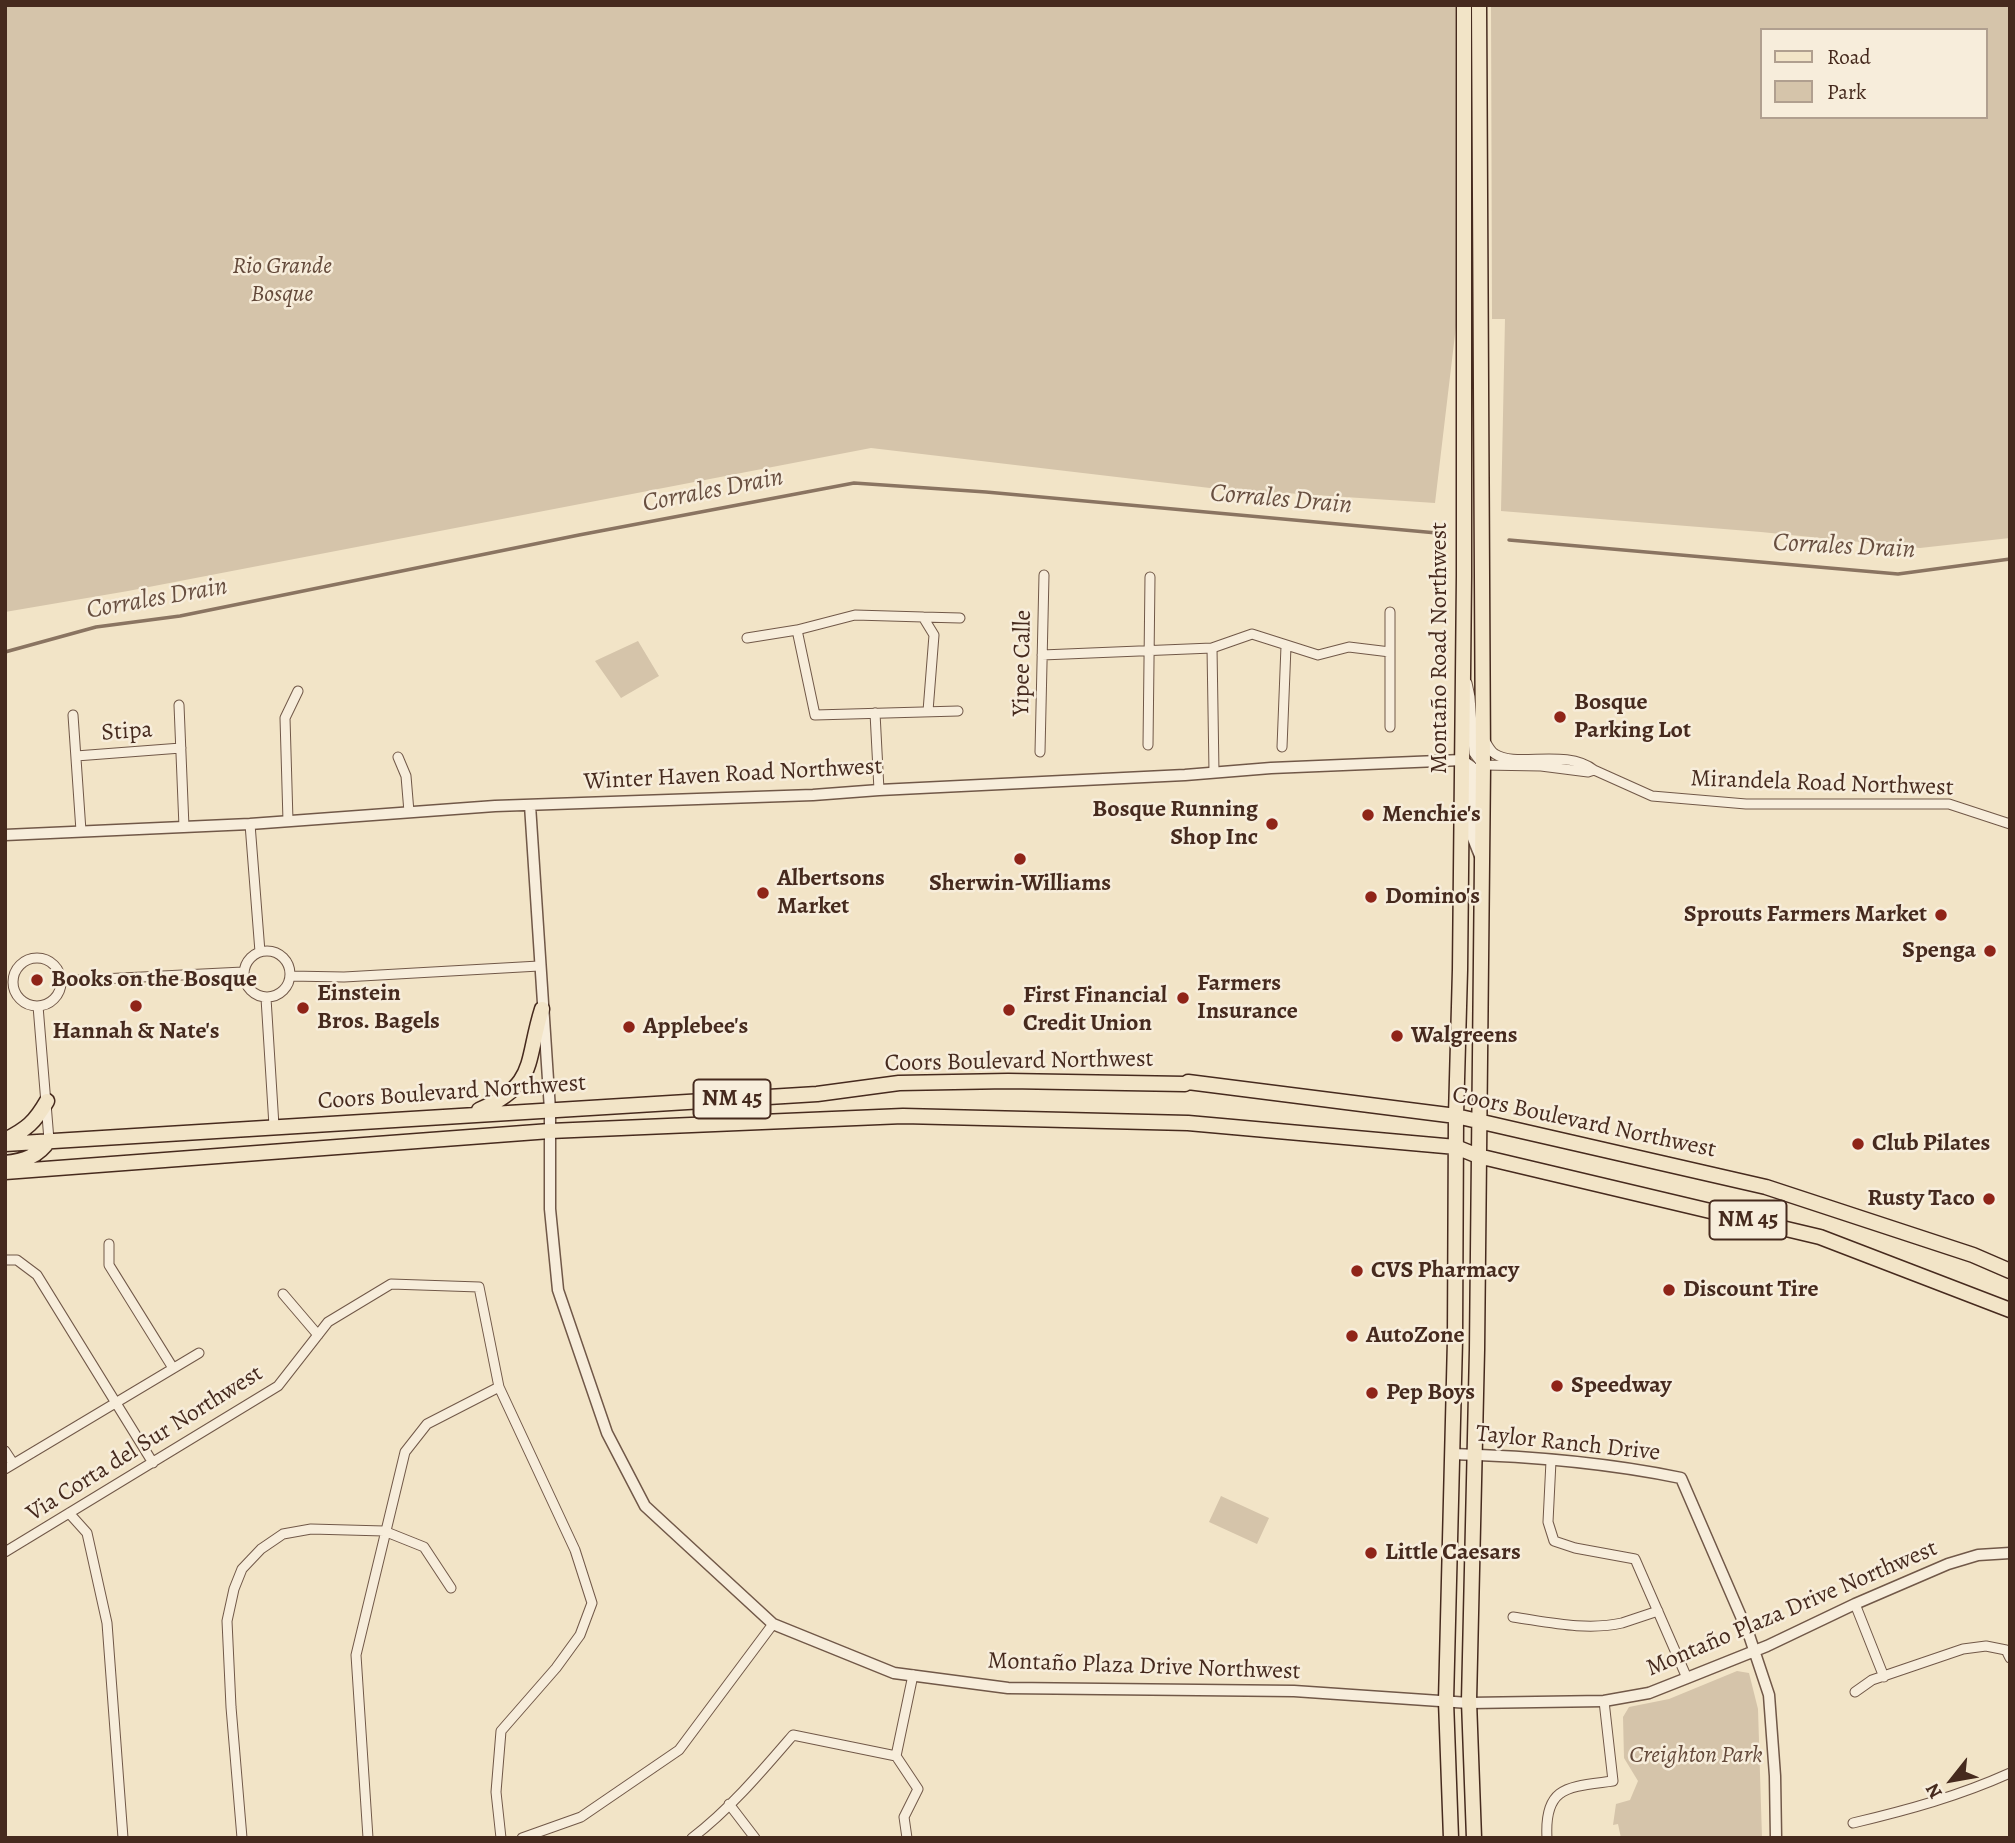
<!DOCTYPE html>
<meta charset="utf-8">
<style>
body{margin:0}
#map{position:relative;width:2015px;height:1843px;overflow:hidden;background:#f2e4c7;font-family:Alegreya,serif}
canvas{display:block}
.frame{position:absolute;inset:0;border:7px solid #462a1e;pointer-events:none}
.legend{position:absolute;left:1760px;top:28px;width:228px;height:91px;box-sizing:border-box;background:#f7eddb;border:2px solid #b09f8f;margin:0;padding:9px 12px;list-style:none;font-size:21px;color:#462a1e}
.legend li{display:flex;align-items:center;gap:14px;height:35px}
.legend b{width:35px;border:2px solid #b09f8f}
.north{position:absolute;left:1917px;top:1745px;width:70px;height:70px;-webkit-text-stroke:5px #f7eddb;paint-order:stroke;rotate:239deg;font-size:19px;font-weight:700;line-height:28px;text-align:center;color:#462a1e}
.north::after{content:'';display:block;margin:auto;width:24px;height:32px;background:#462a1e;clip-path:polygon(50% 0,100% 100%,50% 72%,0 100%)}
</style>
<div id="map">
<canvas width="2015" height="1843"></canvas>
<div class="frame"></div>
<ul class="legend">
<li><b style="height:9px;background:#f2e4c7"></b>Road</li>
<li><b style="height:19px;background:#d5c4aa"></b>Park</li>
</ul>
<div class="north">N</div>
</div>
<script>
const context = document.querySelector('canvas').getContext('2d');
context.lineJoin = 'round';
function fill(path, color) { context.fillStyle = color; context.fill(path, 'evenodd'); }
function strokePath(path, color, width, dash) { context.strokeStyle = color; context.lineWidth = width; context.lineCap = dash ? 'butt' : 'round'; context.setLineDash(dash || []); context.stroke(path); }
function label(font, color, halo, rows, align = 'center') {
  context.font = font + ' Alegreya,serif'; context.lineWidth = 5; context.setLineDash([]); context.textBaseline = 'middle'; context.strokeStyle = halo; context.fillStyle = color; for (const [text, x, y, turn = 0] of rows) {
    context.save(); context.translate(x, y); context.rotate((+turn || 0) * Math.PI / 180); context.textAlign = isNaN(turn) ? turn : align; if (halo) context.strokeText(text, 0, 0); context.fillText(text, 0, 0); context.restore();
  }
}
fill(new Path2D(`
 M5 5H1455L1456 326 1435 503 1210 488 871 448 128 591 5 612Z
 M1491 5H2010V538L1920 548 1761 532 1501 511 1505 319H1492ZM1761 30H1985V117H1761Z
 M638 641 659 676 621 698 595 661Z
 M1221 1496 1269 1518 1257 1544 1209 1522Z
 M1737 1671 1749 1673 1758 1709 1762 1838H1621L1618 1824 1613 1825 1616 1804 1630 1800 1638 1781 1624 1758 1623 1717 1629 1707 1669 1699Z`), '#d5c4aa');
strokePath(new Path2D(`
 M1509 540 1898 574 2010 559
 M5 652 96 627 180 616 579 535 854 483 986 492 1437 533`), '#8a7461', 3.5);
const minor = new Path2D(`
 M923 617 960 618
 M747 638 797 630
 M1212 648 1214 772
 M1042 655 1212 648 1252 634 1318 655 1349 647 1390 652
 M1467 683 1470 697 1474 753 1483 765 1541 766 1588 772 1594 770
 M179 705 184 827
 M928 711 934 635 923 617 855 615 797 630 815 715 958 711
 M875 713 879 790
 M73 715 81 831
 M1390 727V612
 M1485 741C1488 746 1491 752 1495 754 1516 768 1566 748 1594 770L1652 796 1746 804H1949L2010 824
 M1148 745 1150 577
 M1282 747 1286 646
 M1040 752 1044 575
 M76 756 181 748
 M398 757 406 776 409 812
 M288 821 285 718 298 691
 M250 824 260 952
 M244 974a23 23 0 1 1 46 0a23 23 0 1 1-46 0Z
 M13 982a24 24 0 1 1 48 0a24 24 0 1 1-48 0Z
 M290 976 344 977 539 966
 M61 981 243 972
 M266 998 274 1126
 M38 1006 49 1140
 M109 1244V1265L173 1368
 M5 1260H17L37 1275 153 1463
 M283 1294 318 1335
 M5 1451 13 1463
 M1551 1461 1548 1522 1554 1541 1575 1548 1635 1559 1687 1678
 M5 1469 199 1353
 M69 1513 87 1533 107 1623 123 1838
 M5 1552 278 1386 328 1322 391 1284 479 1287 499 1387 575 1550 592 1603 580 1635 556 1668 501 1731 496 1792 501 1838
 M1855 1604 1884 1677
 M1513 1617C1548 1622 1586 1631 1622 1623 1634 1619 1646 1615 1658 1611
 M1855 1692 1872 1680 1963 1649 1986 1646 2006 1650 2010 1658
 M729 1804 755 1838
 M1853 1823C1908 1810 1959 1796 2010 1773
 M242 1838 231 1707 227 1621 234 1589 242 1569 261 1549 283 1534 311 1529 384 1531 424 1547 451 1588
 M368 1838 356 1655 405 1452 427 1424 499 1387
 M522 1838 581 1817 679 1750 773 1624
 M692 1838C730 1809 762 1771 793 1735L896 1756
 M907 1838 904 1817 918 1789 896 1756 913 1675
 M1547 1838C1544 1785 1569 1787 1613 1781L1604 1701`);
const tertiary = new Path2D(`
 M530 805 550 1110V1209L558 1290 607 1433 645 1506 773 1624 894 1673 1008 1688 1294 1691 1469 1703 1604 1701 1649 1693 1687 1678 1767 1646 1855 1604 1948 1564 1978 1555 2010 1553
 M5 835 250 824 495 806 813 795 879 790 1185 775 1271 768 1462 760 1472 767V836L1480 856
 M1452 1454C1525 1456 1609 1463 1681 1478L1749 1635 1769 1695 1775 1776 1776 1838`);
const primary = new Path2D(`
 M479 1110C538 1084 525 1063 542 1009
 M5 1140C27 1129 35 1122 47 1101
 M5 1144 817 1094 899 1083 1008 1081 1185 1084 1188 1082 1456 1116 1766 1187 1973 1255 2010 1271
 M5 1163C24 1161 39 1156 49 1140
 M5 1172 550 1131 903 1116 1188 1123 1456 1147 1478 1156 1820 1237 2010 1310
 M1451 1838 1446 1701 1455 1340 1456 1116 1460 970 1464 576V5
 M1474 1838 1469 1701 1477 1350 1483 765 1479 5`);
strokePath(minor, '#715848', 11);
strokePath(tertiary, '#715848', 13);
strokePath(primary, '#462a1e', 17);
strokePath(minor, '#f7eddb', 9);
strokePath(tertiary, '#f7eddb', 10);
strokePath(primary, '#f2e4c7', 14);
for (const [x, y, r, color] of [
 [1560,717,7,"#8f2418"],
 [1368,815,7,"#8f2418"],
 [1272,824,7,"#8f2418"],
 [1020,859,7,"#8f2418"],
 [763,893,7,"#8f2418"],
 [1371,897,7,"#8f2418"],
 [1941,915,7,"#8f2418"],
 [1990,951,7,"#8f2418"],
 [37,980,7,"#8f2418"],
 [1183,998,7,"#8f2418"],
 [136,1006,7,"#8f2418"],
 [303,1008,7,"#8f2418"],
 [1009,1010,7,"#8f2418"],
 [629,1027,7,"#8f2418"],
 [1397,1036,7,"#8f2418"],
 [1858,1144,7,"#8f2418"],
 [1989,1199,7,"#8f2418"],
 [1357,1271,7,"#8f2418"],
 [1669,1290,7,"#8f2418"],
 [1352,1336,7,"#8f2418"],
 [1557,1386,7,"#8f2418"],
 [1372,1393,7,"#8f2418"],
 [1371,1553,7,"#8f2418"]
]) { const dot = new Path2D(); dot.arc(x, y, r, 0, 2 * Math.PI); context.fillStyle = color; context.fill(dot); strokePath(dot, '#f7eddb', 2.5); }
for (const [x, y, w] of [
 [732,1099,77],
 [1748,1220,77]
]) { const box = new Path2D(); box.roundRect(x - w / 2, y - 19.5, w, 39, 5); context.fillStyle = '#f7eddb'; context.fill(box); strokePath(box, '#462a1e', 2); }
label('bold 23px', '#462a1e', null, [
 ["NM 45",732,1099],
 ["NM 45",1748,1220]
]);
label('italic 24px', '#63493a', '#f7eddb', [
 ["Rio Grande",282,267],
 ["Bosque",282,295],
 ["Creighton Park",1696,1756]
]);
label('24px', '#462a1e', '#f7eddb', [
 ["Montaño Road Northwest",1440,648,-90],
 ["Yipee Calle",1023,663,-89],
 ["Stipa",127,732,-4],
 ["Winter Haven Road Northwest",733,775,-3],
 ["Mirandela Road Northwest",1822,784,2],
 ["Coors Boulevard Northwest",1019,1062,-1],
 ["Coors Boulevard Northwest",452,1093,-4],
 ["Coors Boulevard Northwest",1584,1123,12],
 ["Via Corta del Sur Northwest",145,1444,-32],
 ["Taylor Ranch Drive",1568,1444,6],
 ["Montaño Plaza Drive Northwest",1792,1609,-23],
 ["Montaño Plaza Drive Northwest",1144,1667,2]
]);
label('bold 24px', '#462a1e', '#f7eddb', [
 ["Bosque",1574,703],
 ["Parking Lot",1574,731],
 ["Bosque Running",1258,810,"right"],
 ["Shop Inc",1258,838,"right"],
 ["Menchie's",1382,815],
 ["Albertsons",777,879],
 ["Market",777,907],
 ["Sherwin-Williams",1020,884,"center"],
 ["Domino's",1385,897],
 ["Sprouts Farmers Market",1927,915,"right"],
 ["Spenga",1976,951,"right"],
 ["Books on the Bosque",51,980],
 ["Farmers",1197,984],
 ["Insurance",1197,1012],
 ["Einstein",317,994],
 ["Bros. Bagels",317,1022],
 ["First Financial",1023,996],
 ["Credit Union",1023,1024],
 ["Applebee's",643,1027],
 ["Hannah & Nate's",136,1032,"center"],
 ["Walgreens",1411,1036],
 ["Club Pilates",1872,1144],
 ["Rusty Taco",1975,1199,"right"],
 ["CVS Pharmacy",1371,1271],
 ["Discount Tire",1683,1290],
 ["AutoZone",1366,1336],
 ["Speedway",1571,1386],
 ["Pep Boys",1386,1393],
 ["Little Caesars",1385,1553]
], 'left');
label('italic 26px', '#684f40', '#f7eddb', [
 ["Corrales Drain",713,491,-11],
 ["Corrales Drain",1281,500,5],
 ["Corrales Drain",1844,547,3],
 ["Corrales Drain",157,599,-10]
]);
</script>
